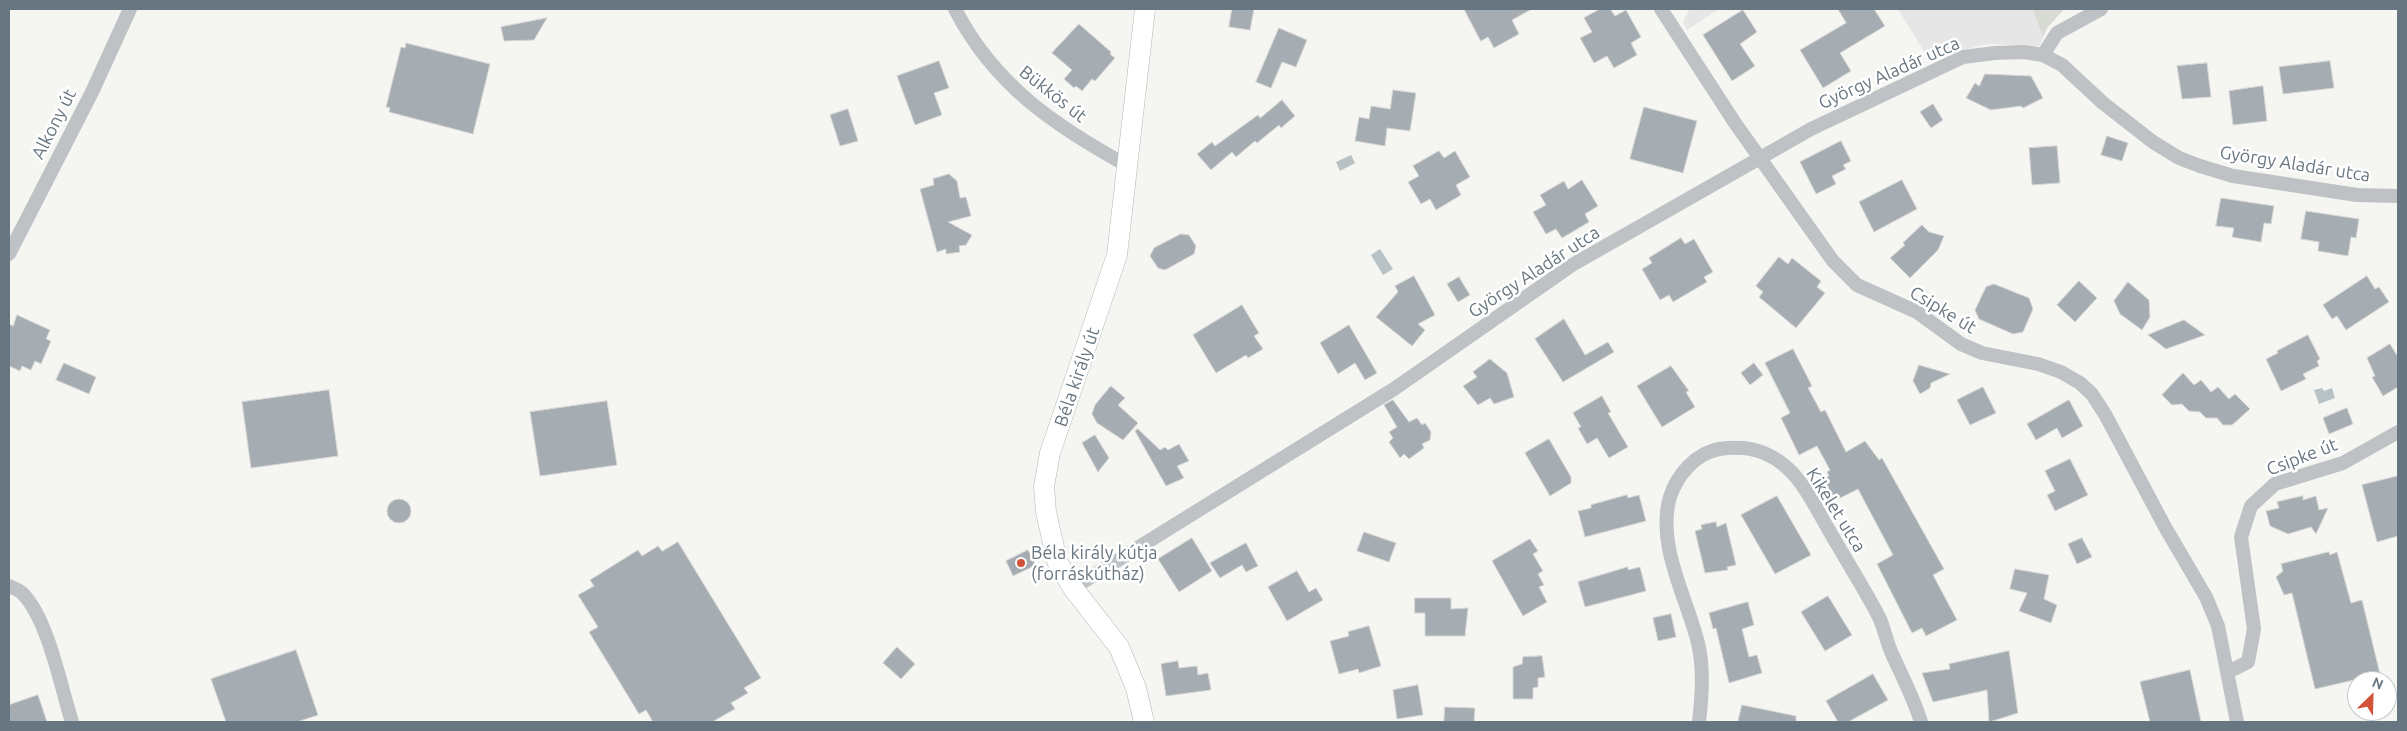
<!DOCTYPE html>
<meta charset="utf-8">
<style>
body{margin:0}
#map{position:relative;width:2407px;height:731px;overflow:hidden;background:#f5f5f2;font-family:Ubuntu,sans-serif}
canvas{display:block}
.frame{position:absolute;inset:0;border:10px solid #677680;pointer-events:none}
.north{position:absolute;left:2347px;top:671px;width:50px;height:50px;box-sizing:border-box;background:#fff;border:1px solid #c2c8cc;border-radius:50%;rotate:24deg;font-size:14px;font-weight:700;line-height:20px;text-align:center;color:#677680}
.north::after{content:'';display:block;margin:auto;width:18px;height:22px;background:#d15236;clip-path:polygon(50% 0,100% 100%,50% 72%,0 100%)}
</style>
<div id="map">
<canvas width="2407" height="731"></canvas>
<div class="frame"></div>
<div class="north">N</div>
</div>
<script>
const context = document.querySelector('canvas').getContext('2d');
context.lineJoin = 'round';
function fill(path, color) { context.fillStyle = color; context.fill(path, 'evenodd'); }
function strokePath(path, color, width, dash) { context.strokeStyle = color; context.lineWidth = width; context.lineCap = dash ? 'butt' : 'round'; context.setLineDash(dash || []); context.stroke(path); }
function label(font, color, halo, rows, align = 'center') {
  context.font = font + ' Ubuntu,sans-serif'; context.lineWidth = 5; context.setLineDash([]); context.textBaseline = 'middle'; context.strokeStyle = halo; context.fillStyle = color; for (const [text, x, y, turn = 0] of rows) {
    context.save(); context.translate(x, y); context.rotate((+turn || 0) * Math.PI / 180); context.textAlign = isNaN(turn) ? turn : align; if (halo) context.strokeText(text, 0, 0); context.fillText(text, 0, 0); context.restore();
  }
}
fill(new Path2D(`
 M1690 9H1719L1687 30 1683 22Z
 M1898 9H2064L2047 28 2039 46 1988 44 1928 58Z`), '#e5e6e5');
fill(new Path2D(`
 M2033 9H2064L2047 28 2043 37Z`), '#d7dbd3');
fill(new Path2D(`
 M1351 155 1355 163 1340 171 1336 162Z
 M1380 249 1393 269 1383 275 1371 255Z
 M2322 388 2324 391 2332 388 2335 398 2319 404 2314 390Z`), '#b8c2c5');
const building = new Path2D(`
 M1232 9H1254L1250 30 1229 27Z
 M1464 9H1532L1512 20 1519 34 1494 48 1488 37 1481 41Z
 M1600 9H1610L1615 16 1626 10 1641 37 1631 43 1637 55 1614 68 1607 56 1594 63 1580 38 1592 32 1584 18Z
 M1838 9H1874L1885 26 1840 53 1851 71 1823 88 1800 50 1846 23Z
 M1743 10 1757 32 1740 44 1755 66 1732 81 1703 35Z
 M547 18 534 40 504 41 501 27Z
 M1079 24 1111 52 1110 54 1115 58 1095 81 1092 79 1082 91 1076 86 1074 88 1064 79 1072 70 1052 53Z
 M1279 28 1307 40 1296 67 1282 62 1271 88 1256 82Z
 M406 43 490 64 473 134 389 112 390 108 386 107 401 47 405 48Z
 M939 61 949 88 934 93 942 115 915 125 897 76Z
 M2330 61 2334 88 2283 94 2279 67Z
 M2207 63 2211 97 2182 99 2177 66Z
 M1985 74 2031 76 2043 98 2023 108 2021 106 1991 110 1966 98 1975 83 1979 86Z
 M2263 86 2267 121 2233 125 2229 91Z
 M1393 90 1416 93 1410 131 1387 128 1385 146 1355 141 1359 117 1369 119 1371 106 1390 109Z
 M1282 100 1295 116 1281 128 1279 125 1257 143 1255 141 1236 157 1232 152 1211 170 1197 154 1212 142 1215 146 1258 115 1260 118Z
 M1933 104 1943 120 1931 128 1920 112Z
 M1644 107 1697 121 1683 173 1630 159Z
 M848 109 858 141 840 146 830 115Z
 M2107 136 2128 143 2122 161 2101 155Z
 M1841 141 1851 161 1843 165 1846 169 1832 176 1836 184 1816 194 1800 162Z
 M2057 146 2060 183 2032 185 2029 148Z
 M1439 151 1444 158 1455 151 1470 177 1456 185 1461 195 1436 210 1430 199 1421 204 1408 182 1419 176 1413 166Z
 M949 174 957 181 960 198 966 197 971 216 948 222 972 235 966 245 959 246 960 252 946 254V249L937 252 920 189 934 185 933 179Z
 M1582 180 1598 206 1585 214 1589 222 1562 238 1556 229 1546 234 1533 212 1546 205 1540 195 1564 181 1568 189Z
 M1902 180 1917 209 1874 232 1859 202Z
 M2221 198 2274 206 2271 224 2264 223 2261 242 2232 237 2234 228 2216 226Z
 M2306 211 2359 219 2356 238 2351 237 2348 256 2318 251 2319 242 2301 239Z
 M1922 225 1929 232 1944 236 1938 250 1910 278 1890 258 1905 245 1903 243Z
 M1181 234 1189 235 1196 246 1194 254 1165 270 1158 268 1150 256 1154 248Z
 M1681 238 1685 244 1694 239 1713 272 1704 277 1707 282 1673 302 1669 295 1660 300 1642 269 1652 263 1649 258Z
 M1779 257 1788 264 1792 258 1821 281 1817 287 1825 293 1796 328 1759 297 1763 292 1756 286Z
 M1414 276 1435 315 1418 324 1425 330 1412 346 1376 317 1398 292 1395 286Z
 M2367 276 2375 289 2379 287 2389 302 2346 330 2337 316 2332 319 2323 305Z
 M1459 277 1470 295 1458 302 1447 284Z
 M2079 281 2097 298 2075 322 2057 305Z
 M2128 282 2149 300 2150 317 2142 330 2120 314 2114 301Z
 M1994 284 2029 298 2033 309 2023 332 2013 334 1979 319 1975 310 1986 287Z
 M1242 305 1259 333 1254 336 1263 349 1248 358 1246 355 1216 373 1193 335Z
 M17 315 50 330 46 339 51 341 41 364 35 361 31 370 22 366 20 371 9 366V324L13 326Z
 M1564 319 1585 355 1608 342 1614 352 1563 382 1535 339Z
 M2184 320 2205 335 2166 349 2148 335Z
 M1349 325 1377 373 1365 380 1355 363 1338 374 1320 343Z
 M2308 335 2320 359 2317 361 2319 366 2303 374 2306 379 2281 391 2266 359 2278 353 2277 351Z
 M2390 344 2398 357V387L2383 396 2372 377 2375 376 2367 358Z
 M1793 349 1812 386 1808 388 1821 412 1825 410 1846 452 1865 441 1879 460 1882 458 1944 569 1933 575 1957 620 1926 636 1922 628 1912 633 1877 564 1893 555 1858 489 1830 503 1819 481 1829 476 1827 472 1830 470 1817 446 1799 455 1781 418 1790 413 1765 363Z
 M1490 359 1507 373 1514 397 1494 404 1490 398 1478 405 1463 386 1477 377 1473 372Z
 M64 363 96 377 89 394 56 380Z
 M1754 363 1763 375 1750 385 1741 373Z
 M1919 365 1950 374 1931 383 1930 388 1920 394 1913 381Z
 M1671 366 1689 391 1686 392 1695 407 1662 427 1637 386Z
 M2183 373 2194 385 2201 380 2211 392 2218 387 2229 399 2235 394 2250 409 2232 425H2223L2217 418H2206L2200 412 2189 411 2182 404 2172 405 2162 395Z
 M1111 386 1125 398 1118 405 1138 423 1123 440 1097 423 1092 414 1095 405Z
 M1983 387 1996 413 1970 425 1957 400Z
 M329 390 338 456 251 468 242 402Z
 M1602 396 1611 412 1608 413 1628 447 1609 458 1597 438 1587 444 1578 428 1581 427 1573 413Z
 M1393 400 1409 422 1417 418 1422 425 1425 423 1431 432 1430 440 1422 444 1424 448 1409 459 1404 454 1400 458 1389 442 1393 438 1389 432 1397 427 1384 405Z
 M2069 400 2083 426 2062 438 2057 428 2036 440 2027 424Z
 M607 401 617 465 540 476 530 412Z
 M2347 408 2353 424 2329 434 2323 418Z
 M1138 429 1160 450 1165 447 1168 450 1179 444 1189 461 1177 466 1184 478 1166 486 1135 431Z
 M1095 435 1109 458 1098 472 1082 443Z
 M1549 439 1571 477V483L1550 496 1525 453Z
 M2070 459 2088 495 2055 511 2047 495 2055 491 2045 471Z
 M2398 476V536L2377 542 2362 485Z
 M1627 495 1628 498 1639 495 1646 521 1585 537 1578 511 1591 508V505Z
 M1777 496 1811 555 1775 574 1741 515Z
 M2303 496V500L2316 496 2319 510 2328 508 2316 534 2311 527 2288 534 2270 526 2266 511 2279 508 2277 502Z
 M387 511a12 12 0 1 1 24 0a12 12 0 1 1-24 0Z
 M1716 522 1717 527 1726 523 1736 565 1727 567 1728 570 1705 573 1695 531 1702 529 1701 525Z
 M1364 532 1396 543 1389 562 1357 551Z
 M1192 538 1212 571 1179 592 1158 559Z
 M2082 538 2092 557 2077 564 2068 544Z
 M1530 539 1538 551 1533 554 1543 571 1538 574 1544 585 1539 587 1547 602 1523 616 1492 561Z
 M678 542 761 678 744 688 748 693 731 703 735 709 712 722H653L646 710 639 714 589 632 598 627 578 595 594 586 590 580 638 550 642 556 658 546 662 551Z
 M1246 543 1258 566 1246 572 1242 565 1220 578 1210 563Z
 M1028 550 1036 565 1013 576 1006 561Z
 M2329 552 2330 555 2337 552 2351 603 2362 600 2380 674 2315 689 2292 593 2284 595 2276 577 2283 571 2281 564Z
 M1628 567V570L1640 567 1646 591 1585 607 1578 582Z
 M2015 569 2049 575 2044 599 2057 605 2051 623 2019 611 2027 593 2010 589Z
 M1297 571 1309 592 1316 588 1323 600 1287 621 1268 587Z
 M1828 596 1852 635 1825 651 1801 612Z
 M1415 598H1451V609L1468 608 1465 636H1425V613H1415Z
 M1748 602 1754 625 1742 629 1749 657 1757 655 1762 673 1729 683 1716 628 1713 629 1709 613Z
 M1671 614 1676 637 1658 641 1653 618Z
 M1369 626 1381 666 1359 673 1358 669 1339 674 1330 641 1349 636 1348 632Z
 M897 647 915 664 901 679 883 663Z
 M296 650 318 715 297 722H226L211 679Z
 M2009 651 2018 713 1989 722 1987 690 1933 702 1922 673 1950 669 1949 664Z
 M1542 656 1545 677 1538 678V687L1533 688V699H1513V667L1522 664 1523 657Z
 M1178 661 1179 668 1197 666 1198 675 1208 673 1211 690 1166 696 1161 664Z
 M2190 670 2201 722H2150L2140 682Z
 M1873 674 1888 700 1848 722H1838L1826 701Z
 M1418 685 1423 715 1397 719 1393 690Z
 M38 695 47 722H9V705Z
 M1742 705 1796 716V722H1738Z
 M1445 707 1475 708 1474 722H1444Z`);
fill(building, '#a6adb2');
strokePath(building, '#d6d6d4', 1);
const secondary = new Path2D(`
 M1144 722 1136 688 1119 647 1073 588 1057 561 1046 512 1044 486 1050 453 1117 255 1145 9`);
strokePath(secondary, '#b1b6b9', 21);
strokePath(new Path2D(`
 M955 9C994 85 1055 126 1128 166
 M1661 9 1735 123 1823 247 1833 261 1857 285 1917 312 1961 344 1982 353 2038 364 2061 372 2080 383 2092 394 2106 416 2165 527 2206 597 2218 626 2237 722
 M2043 55 2057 33 2101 9
 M9 254 92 92 130 9
 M9 586C13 588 19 590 22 593 48 618 61 688 72 722
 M1073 588 1394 389 1572 265 1811 129 1963 57 1995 53 2024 52 2043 55 2062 65 2103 103 2153 142 2179 158 2200 166 2233 176 2357 195 2398 196
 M2228 672 2248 662 2254 629 2241 537 2251 506 2275 484 2343 463 2398 432
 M1699 722C1702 696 1704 669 1698 643 1687 598 1656 545 1670 497 1677 475 1696 453 1719 449 1742 446 1761 448 1780 462 1803 478 1816 509 1830 532 1846 560 1864 588 1879 617 1885 630 1887 644 1893 656 1903 678 1914 699 1921 722`), '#bec2c5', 14);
strokePath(secondary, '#fff', 20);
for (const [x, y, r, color] of [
 [1021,563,5,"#d15236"]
]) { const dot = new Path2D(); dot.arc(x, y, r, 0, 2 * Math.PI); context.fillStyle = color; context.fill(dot); strokePath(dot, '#fff', 2); }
label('18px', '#677680', '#fff', [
 ["György Aladár utca",1889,73,-24],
 ["Bükkös út",1053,94,38],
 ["Alkony út",54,124,-63],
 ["György Aladár utca",2295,164,9],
 ["György Aladár utca",1534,272,-33],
 ["Csipke út",1943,310,31],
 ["Béla király út",1077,377,-71],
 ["Csipke út",2302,457,-21],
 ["Kikelet utca",1836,510,58]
]);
label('18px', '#677680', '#fff', [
 ["Béla király kútja",1031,553],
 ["(forráskútház)",1031,574]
], 'left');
</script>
